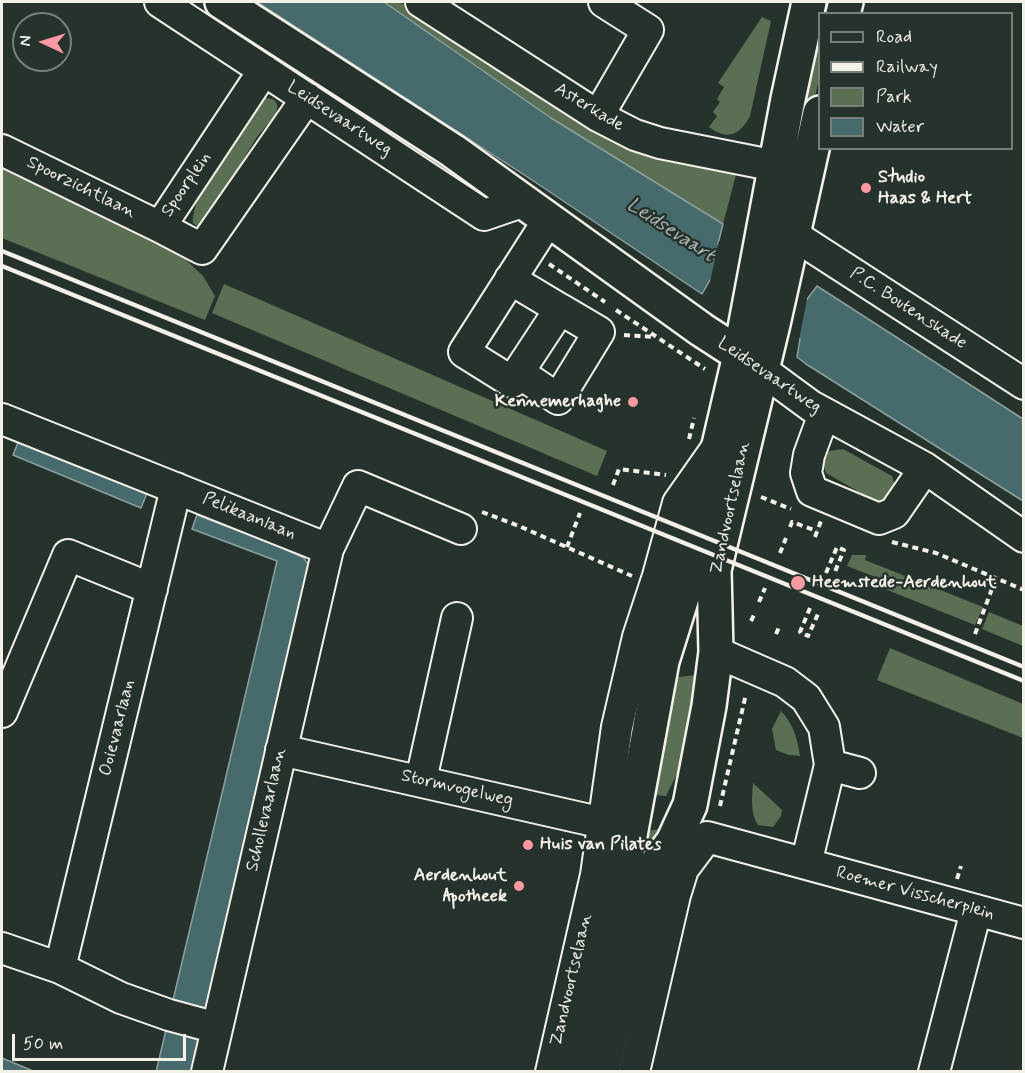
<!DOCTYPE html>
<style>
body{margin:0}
#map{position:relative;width:1025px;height:1073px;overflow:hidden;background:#26332d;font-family:Mynerve,sans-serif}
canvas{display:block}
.frame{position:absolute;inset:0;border:3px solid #f4f1e8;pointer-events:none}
.legend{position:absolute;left:818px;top:12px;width:195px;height:138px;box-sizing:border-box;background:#26332d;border:2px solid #787f78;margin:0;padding:8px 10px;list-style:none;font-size:18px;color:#f4f1e8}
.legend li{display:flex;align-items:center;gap:12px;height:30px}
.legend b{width:30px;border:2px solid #787f78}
.north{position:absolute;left:12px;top:12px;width:60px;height:60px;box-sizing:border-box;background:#26332d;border:2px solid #787f78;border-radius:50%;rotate:274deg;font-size:16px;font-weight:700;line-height:24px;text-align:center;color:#f4f1e8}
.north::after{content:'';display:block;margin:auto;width:21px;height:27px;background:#ff9aa2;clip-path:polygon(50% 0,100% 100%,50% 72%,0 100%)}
.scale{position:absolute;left:12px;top:1034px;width:174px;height:27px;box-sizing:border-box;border:3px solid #f4f1e8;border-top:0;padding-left:8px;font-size:18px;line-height:21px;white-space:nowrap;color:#f4f1e8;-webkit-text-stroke:4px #26332d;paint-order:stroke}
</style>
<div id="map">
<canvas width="1025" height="1073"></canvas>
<div class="frame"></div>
<ul class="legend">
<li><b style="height:8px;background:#26332d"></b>Road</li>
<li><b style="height:8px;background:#f4f1e8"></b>Railway</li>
<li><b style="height:16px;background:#5a6f53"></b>Park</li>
<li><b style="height:16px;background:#476a6d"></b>Water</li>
</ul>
<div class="north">N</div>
<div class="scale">50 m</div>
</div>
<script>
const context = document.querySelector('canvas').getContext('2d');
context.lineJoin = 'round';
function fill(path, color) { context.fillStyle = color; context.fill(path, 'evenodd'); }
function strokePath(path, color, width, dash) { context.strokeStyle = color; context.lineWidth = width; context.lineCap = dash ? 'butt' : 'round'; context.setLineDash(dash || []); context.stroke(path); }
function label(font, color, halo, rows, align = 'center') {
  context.font = font + ' Mynerve,sans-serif'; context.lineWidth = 5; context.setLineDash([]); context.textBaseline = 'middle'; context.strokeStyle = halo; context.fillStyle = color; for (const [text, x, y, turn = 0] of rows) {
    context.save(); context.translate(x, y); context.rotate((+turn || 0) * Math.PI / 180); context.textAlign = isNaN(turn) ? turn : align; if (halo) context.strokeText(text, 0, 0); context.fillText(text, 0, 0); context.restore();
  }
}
fill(new Path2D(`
 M377 2H400L608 137 737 171 723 224 551 118Z
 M818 2H838L835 13 820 14 819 79 809 123 803 122 799 89Z
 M762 17 771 21 750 116C740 135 727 141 709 127L717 116 713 112 720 102 717 99 724 87 718 83Z
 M262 98C268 98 276 98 277 105 280 115 260 131 255 140 239 166 224 194 209 221L202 228 198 227 193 223C190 195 245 124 262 98Z
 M2 164 180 254 203 276 215 296 205 320 2 238Z
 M224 284 607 451 597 476 212 313Z
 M843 449 892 476 896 489 890 502 880 504 826 473 823 464 829 451Z
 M852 555H866L865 560 983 607 975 625 880 587 881 579 847 566Z
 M989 612 1023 626V646L982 629Z
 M890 648 1023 704V738L877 680Z
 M697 675 701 685 680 768 666 796 655 795 657 749 678 677Z
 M781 711C793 723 798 740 800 756L789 755 776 750 772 729Z
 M753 783 782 810 781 816 773 827 758 825C750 813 752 797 753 783Z
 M671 827 644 866 636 833Z`), '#5a6f53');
const water = new Path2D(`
 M257 2H384L551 118 723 224 718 244 805 302 817 286 1023 419V501L806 364 797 357 800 339 710 280 702 294 532 180Z
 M19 440 147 493 141 508 13 455Z
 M197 515 280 547 304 558 309 566 192 1071 156 1072 277 561 192 529Z
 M2 1058 33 1071H6L2 1070Z`);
fill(water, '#476a6d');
strokePath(water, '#8ca09e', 1.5);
fill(new Path2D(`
 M719 241 807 299 799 340 710 282Z`), '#26332d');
const minor = new Path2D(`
 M160 2 484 215 522 202
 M421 2 598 116 635 135 660 143 776 166
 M264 70 160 227 202 249 307 98
 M598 116 648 30 604 2
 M2 150 160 227
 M792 234 1024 384
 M510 279 560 309 512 382 464 352 549 219
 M762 370 811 406 925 468 1024 537
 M518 372 558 399 599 332 560 309
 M824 414 809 455 806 473 812 491 879 519 894 513 925 468
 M2 419 328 549
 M716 652 785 682 806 698 824 727 830 765 806 864
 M2 712 68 555 152 589
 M281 750 603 823 622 821
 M830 765 860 773
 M421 780 457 618
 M2 948 60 968 121 998 169 1015 217 1028
 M60 968 176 488
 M207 1072 328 549 358 486 461 529
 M551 1072 596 875 617 727 638 637 658 576 678 503 718 446
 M634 1072 675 895 683 869 707 837 1024 923
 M934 1072 976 911`);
const major = new Path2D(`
 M222 2 453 151 702 330 756 365
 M843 14 846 2
 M575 1072 624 868 662 661 688 578 740 355 788 99 809 2
 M602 1072 649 874 673 842 690 805 709 706 716 652 714 570 773 324 820 113`);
strokePath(minor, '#f4f1e8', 34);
strokePath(major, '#f4f1e8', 38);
strokePath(new Path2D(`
 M549 264 605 302
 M616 310 705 369
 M624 335 655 337
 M689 439 694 418
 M613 485 619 469 666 475
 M761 497 791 509
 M482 512 519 526 632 576
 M790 527 792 522 817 531
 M815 537 821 521
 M892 542 936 553 1024 590
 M567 547 580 513
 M780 553 786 538
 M826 573 837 547 844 550 834 574
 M759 602 765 588
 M810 608 800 632 808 636 818 614
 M751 621 755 613
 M776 634 780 625
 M975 634 996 578
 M720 806 746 694
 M957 879 961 866`), '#f4f1e8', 4, [6, 4.5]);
strokePath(minor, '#26332d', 30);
strokePath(major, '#26332d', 33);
strokePath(new Path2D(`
 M2 251 1024 667
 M2 266 1024 681`), '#f4f1e8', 4.5);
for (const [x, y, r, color] of [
 [866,188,6,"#ff9aa2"],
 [633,402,6,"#ff9aa2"],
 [798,583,8,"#ff9aa2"],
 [528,845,6,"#ff9aa2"],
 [519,886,6,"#ff9aa2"]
]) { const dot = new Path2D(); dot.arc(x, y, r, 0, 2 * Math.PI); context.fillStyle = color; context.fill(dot); strokePath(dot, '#26332d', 2); }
label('18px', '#f4f1e8', '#26332d', [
 ["Asterkade",589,108,31],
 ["Leidsevaartweg",339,119,33],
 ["Spoorplein",187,185,-56],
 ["Spoorzichtlaan",81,188,26],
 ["P.C. Boutenskade",908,309,33],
 ["Leidsevaartweg",769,376,34],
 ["Zandvoortselaan",731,508,-78],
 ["Pelikaanlaan",249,517,22],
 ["Ooievaarlaan",118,728,-76],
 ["Stormvogelweg",457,789,13],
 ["Schollevaarlaan",267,810,-77],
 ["Roemer Visscherplein",915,894,15],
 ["Zandvoortselaan",572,980,-77]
]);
label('bold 18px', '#f4f1e8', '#26332d', [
 ["Studio",878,178],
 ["Haas & Hert",878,199],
 ["Kennemerhaghe",621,402,"right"],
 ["Heemstede-Aerdenhout",812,583],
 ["Huis van Pilates",540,845],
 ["Aerdenhout",507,876,"right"],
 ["Apotheek",507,897,"right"]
], 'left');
label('italic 20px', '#afbbb7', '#26332d', [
 ["Leidsevaart",670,231,33]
]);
</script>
